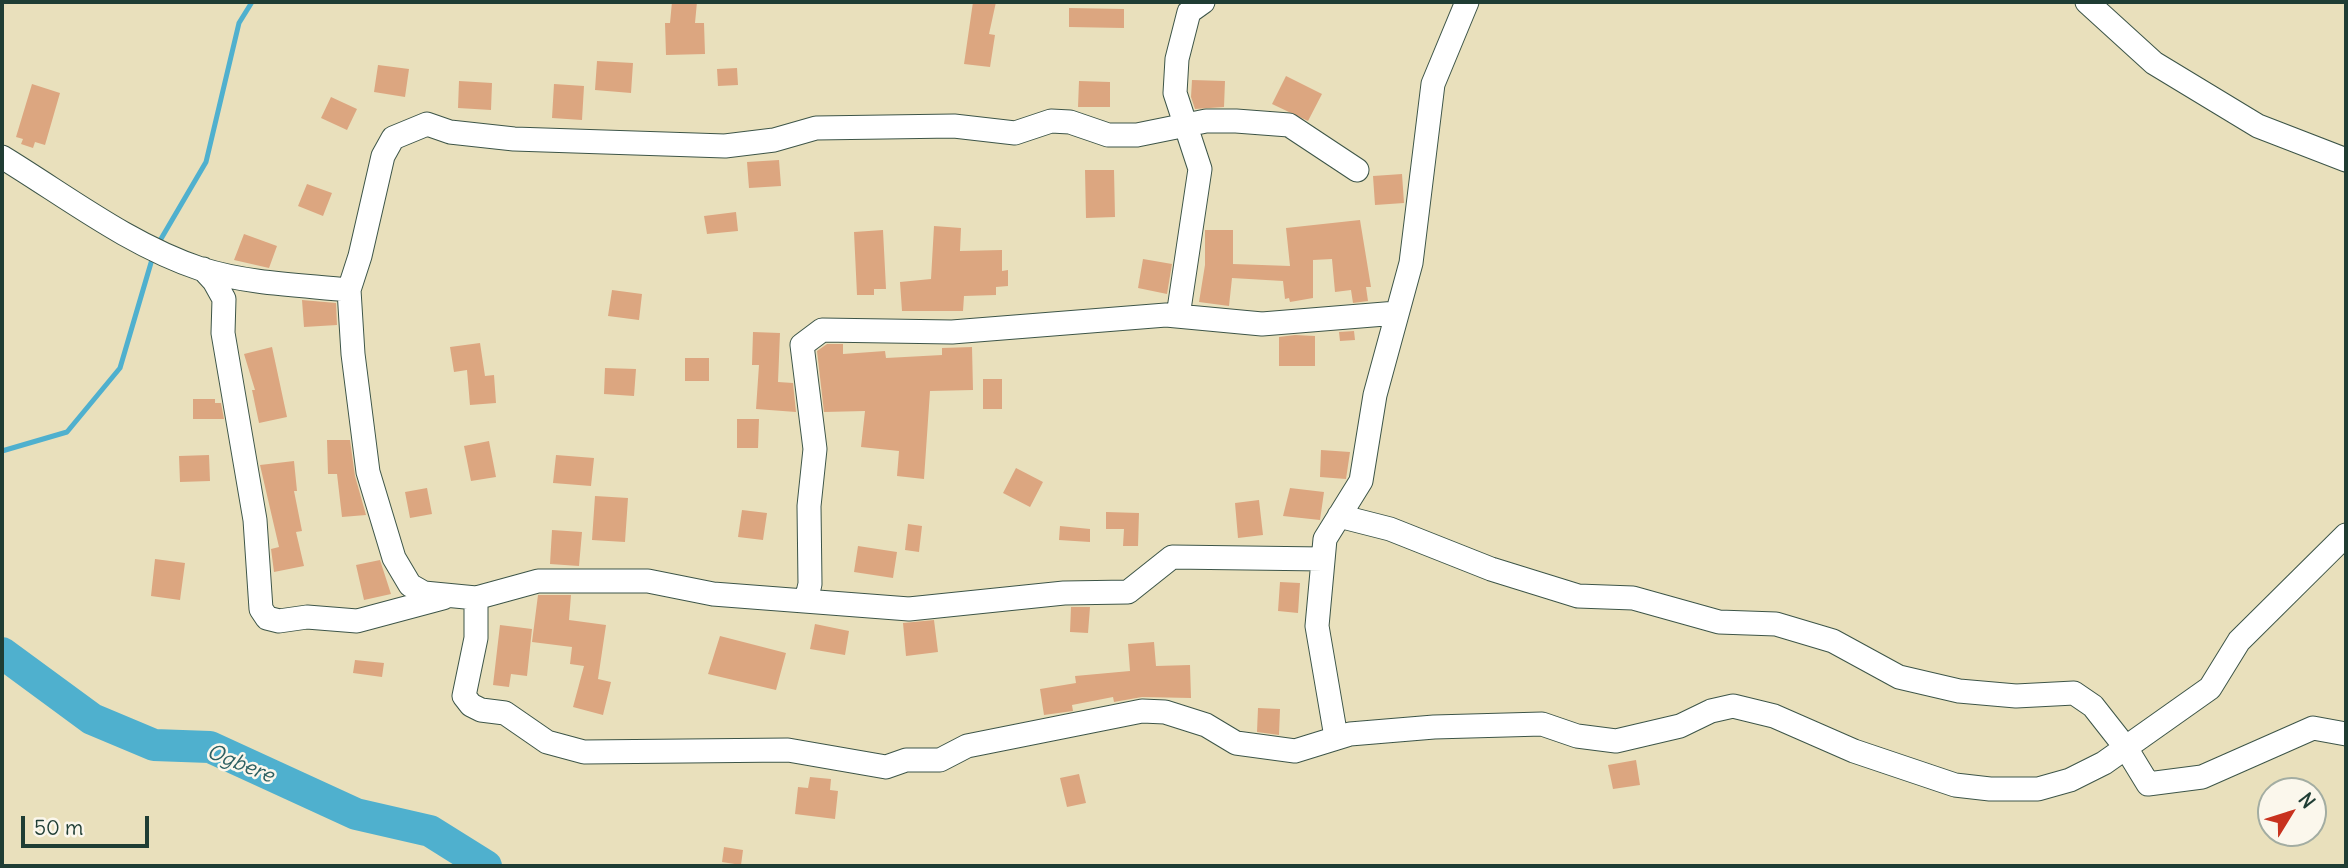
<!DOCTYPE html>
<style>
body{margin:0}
#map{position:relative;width:2348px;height:868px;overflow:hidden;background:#e9e0bc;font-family:Delius,sans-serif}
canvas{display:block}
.frame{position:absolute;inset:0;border:4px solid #1f3d34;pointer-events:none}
.north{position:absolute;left:2257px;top:777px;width:70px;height:70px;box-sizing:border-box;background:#fbf7ec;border:2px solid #a3ada2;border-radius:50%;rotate:52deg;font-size:19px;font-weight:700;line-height:28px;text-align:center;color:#1f3d34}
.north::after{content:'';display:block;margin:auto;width:24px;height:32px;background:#c8321e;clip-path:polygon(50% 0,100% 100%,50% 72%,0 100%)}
.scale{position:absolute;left:21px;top:816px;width:128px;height:32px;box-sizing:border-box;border:4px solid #1f3d34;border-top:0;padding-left:9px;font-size:21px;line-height:24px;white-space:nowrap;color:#1f3d34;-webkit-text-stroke:5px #fbf7ec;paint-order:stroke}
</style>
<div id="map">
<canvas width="2348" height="868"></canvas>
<div class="frame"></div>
<div class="north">N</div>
<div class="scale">50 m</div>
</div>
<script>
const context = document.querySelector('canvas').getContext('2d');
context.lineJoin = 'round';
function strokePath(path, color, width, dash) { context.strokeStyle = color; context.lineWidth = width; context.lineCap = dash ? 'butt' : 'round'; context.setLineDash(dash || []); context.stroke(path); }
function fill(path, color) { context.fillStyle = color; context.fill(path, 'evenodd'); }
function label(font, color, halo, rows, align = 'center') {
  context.font = font + ' Delius,sans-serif'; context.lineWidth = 5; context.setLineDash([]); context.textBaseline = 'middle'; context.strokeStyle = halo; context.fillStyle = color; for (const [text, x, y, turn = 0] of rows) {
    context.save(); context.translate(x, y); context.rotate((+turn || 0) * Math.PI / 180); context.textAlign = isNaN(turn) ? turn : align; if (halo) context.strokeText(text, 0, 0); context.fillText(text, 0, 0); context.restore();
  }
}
strokePath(new Path2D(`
 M158 244 206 162 239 23 252 2
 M2 451 67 432 120 368 153 256`), '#4fb0ce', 5);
strokePath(new Path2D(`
 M2 653 92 719 154 745 210 747 356 814 430 831 486 866`), '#4fb0ce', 32);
fill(new Path2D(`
 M672 2H697L695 23H704L705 54 666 55 665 23H670Z
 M973 2H996L989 34 995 35 990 67 964 64Z
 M1069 8 1124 9V28L1069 27Z
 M597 61 633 63 631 93 595 90Z
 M378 65 409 69 405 97 374 92Z
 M737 68 738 85 718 86 717 69Z
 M1286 76 1322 94 1308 121 1272 104Z
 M1192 80 1225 81 1224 107 1195 109 1191 97Z
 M459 81 492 83 491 110 458 108Z
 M1079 81 1110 82V107H1078Z
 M32 84 60 93 45 145 35 142 33 148 21 144 23 139 16 137Z
 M554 84 584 86 582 120 552 118Z
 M331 97 357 109 347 130 321 118Z
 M779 160 781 186 749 188 747 162Z
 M1085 170H1114L1115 217 1086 218Z
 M1402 174 1404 203 1375 205 1373 176Z
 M307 184 332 193 323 216 298 206Z
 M736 212 738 231 707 234 704 216Z
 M1360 220 1371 287H1366L1368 301 1353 303 1351 290 1335 292 1332 259 1313 260V298L1290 302 1289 298 1285 299 1283 281 1232 278 1229 306 1199 302 1205 265V230H1233V264L1290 266 1286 228Z
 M934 226 961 228 960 251 1002 250V271L1008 270V286L996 287V295L964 296 963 311H902L900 282 931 279Z
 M883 230 886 289H874V295H857L854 232Z
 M244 234 277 246 269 268 234 260Z
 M1143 259 1172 264 1167 294 1138 288Z
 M612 290 642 294 639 320 608 316Z
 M302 300 336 303 337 325 304 327Z
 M1354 331 1355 340 1340 341 1339 332Z
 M753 332 780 333 778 382 793 383 796 412 756 409 759 365H752Z
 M1295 335 1315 336V366H1279V337Z
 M480 343 485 376 494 375 496 403 470 405 467 370 454 372 450 347Z
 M827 344H843V354L885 351 886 358 942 355V348L972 347 973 390 930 391 924 479 897 476 899 451 861 447 865 411 824 412 817 351Z
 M272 347 287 417 259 423 252 390H255L244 354Z
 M685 358H709V381H685Z
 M605 368 636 369 634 396 604 394Z
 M983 379H1002V409H983Z
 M193 399H215V403H221L224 419H193Z
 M737 419H759L758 448H737Z
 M327 440H350L355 476 366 515 342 517 337 474H328Z
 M489 441 496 477 471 481 464 446Z
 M1321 450 1350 452 1346 479 1320 477Z
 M209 455 210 481 180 482 179 456Z
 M556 455 594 458 591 486 553 483Z
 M294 461 297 491H294L302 531 296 532 304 566 274 572 271 549 279 547 260 465Z
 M1016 468 1043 482 1030 507 1003 493Z
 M427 488 432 514 410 518 405 492Z
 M1290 488 1324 492 1320 520 1283 516Z
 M595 496 628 498 625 542 592 540Z
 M1259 500 1263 535 1238 538 1235 503Z
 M742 510 767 513 763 540 738 537Z
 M1106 512 1139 513 1138 546H1123L1124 529H1106Z
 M908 524 922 526 919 552 905 550Z
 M1060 526 1090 529V542L1059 540Z
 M552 530 582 532 579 566 550 564Z
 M858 546 897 552 893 578 854 572Z
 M155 559 185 563 180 600 151 596Z
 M380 560 391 594 364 600 356 565Z
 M1280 582 1300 583 1298 613 1278 611Z
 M538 595H571L569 620 606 625 598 679 611 682 603 715 573 707 584 666 570 664 572 647 532 642Z
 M1071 607H1090L1088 633 1070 632Z
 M934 620 938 652 906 656 903 623Z
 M815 624 849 631 845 655 810 649Z
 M500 625 532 629 527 676 511 674 509 687 493 685Z
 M720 636 786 653 776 690 708 674Z
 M1154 642 1156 666 1190 665 1191 698 1142 697 1114 702 1113 697 1072 705 1073 711 1044 715 1040 689 1076 683 1075 676 1130 671 1128 644Z
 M355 660 384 663 382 677 353 673Z
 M1258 708 1280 709 1279 735 1257 732Z
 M1636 760 1640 785 1613 789 1608 765Z
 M1079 774 1086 803 1067 807 1060 778Z
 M810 777 831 779 830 790 838 791 835 819 795 814 798 787 808 788Z
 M724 847 743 850 741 865 722 862Z`), '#dca680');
const minor = new Path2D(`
 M2087 2 2154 63 2258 126 2346 160
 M2 157C66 196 129 245 201 269 249 284 300 285 349 290
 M203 269 214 281 224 299 223 333 255 520 261 609 267 618 279 621 307 617 357 621 443 598
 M1178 316 1200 169 1175 93 1177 59 1189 12 1203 2
 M1339 516 1390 529 1491 569 1578 596 1633 598 1719 622 1776 624 1833 641 1899 677 1959 691 2016 696 2074 693 2093 706 2126 748 2148 784 2202 777 2313 728 2346 734
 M1323 559 1172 557 1128 592 1064 593 909 609 713 594 648 581H538L476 598 424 593 410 585 394 558 368 472 353 354 349 290 360 256 383 156 393 138 427 124 450 132 514 139 725 146 774 140 816 128 954 126 1015 133 1051 121 1070 122 1108 135H1137L1206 121H1236L1289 125 1357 170
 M476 598V638L464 696 471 705 481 710 505 713 547 742 584 752 788 750 886 767 906 760H940L967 746 1142 711 1165 712 1206 725 1236 743 1295 751 1350 734 1434 727 1542 724 1577 736 1616 741 1680 726 1711 711 1733 706 1774 716 1854 751 1955 785 1990 789H2038L2070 780 2104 763 2210 688 2239 641 2346 535
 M806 601 810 584 809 506 815 449 802 345 822 330 952 332 1166 315 1262 324 1397 313
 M1336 737 1317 626 1325 539 1361 481 1375 395 1411 263 1433 84 1467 2`);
strokePath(minor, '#3d5548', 25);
strokePath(minor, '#fff', 23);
label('italic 21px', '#2d6062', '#fbf7ec', [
 ["Ogbere",240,764,22]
]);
</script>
